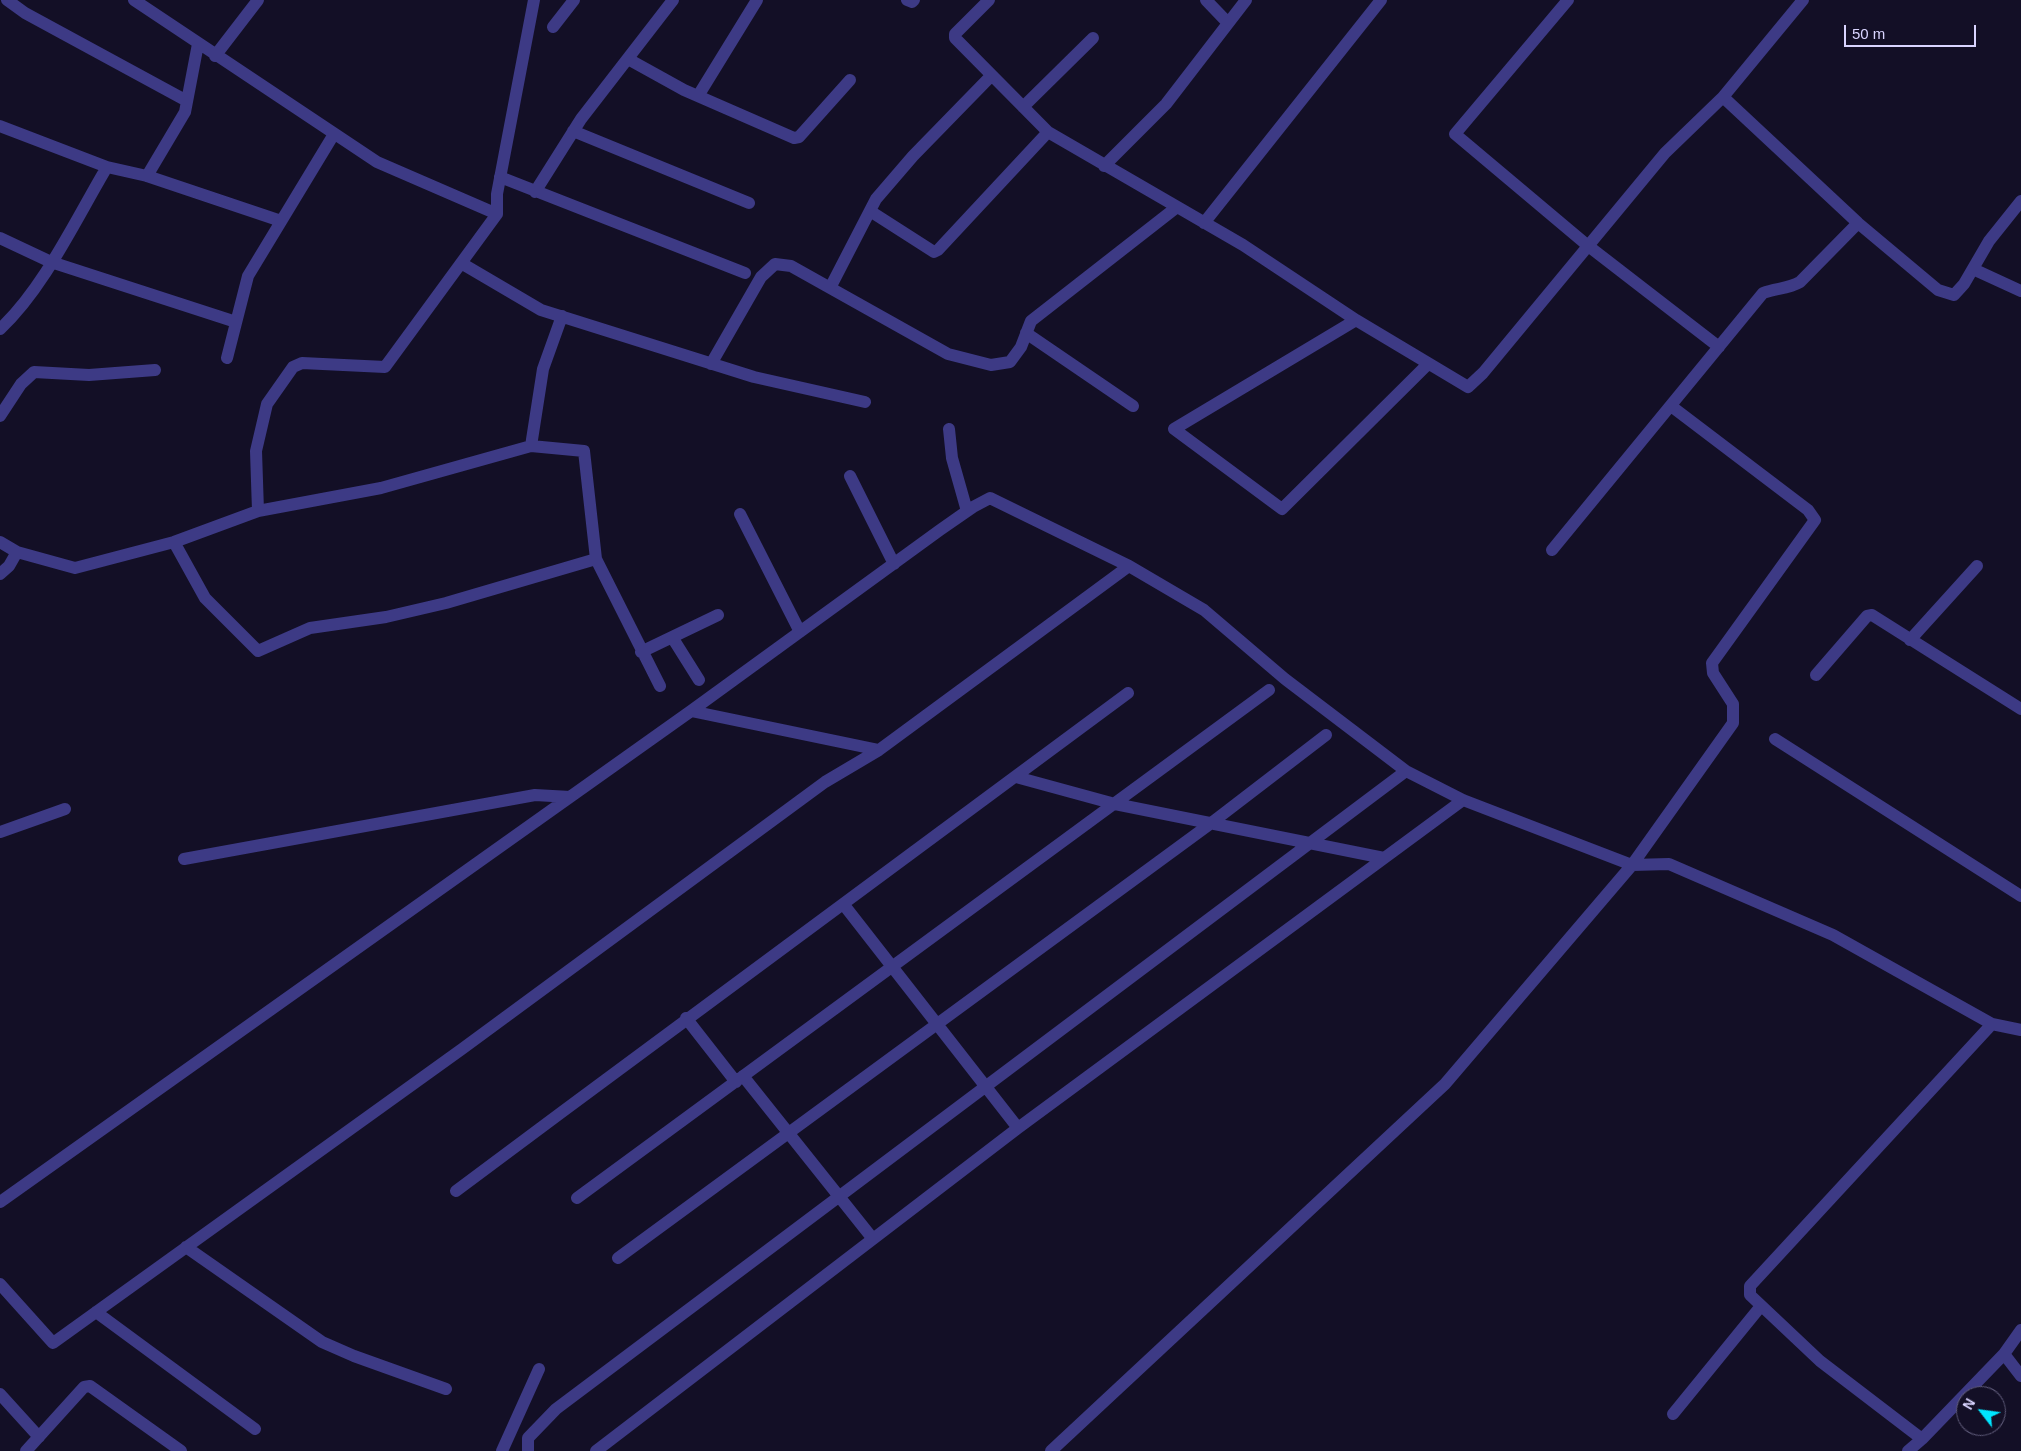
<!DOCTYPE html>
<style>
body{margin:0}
#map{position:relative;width:2021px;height:1451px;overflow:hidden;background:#130f26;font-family:Helvetica,sans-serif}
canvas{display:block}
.north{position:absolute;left:1956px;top:1386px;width:50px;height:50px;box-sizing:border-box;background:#130f26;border:1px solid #625e7d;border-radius:50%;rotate:300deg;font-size:14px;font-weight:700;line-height:20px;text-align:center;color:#d9d4ff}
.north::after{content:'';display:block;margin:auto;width:18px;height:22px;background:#00e5ff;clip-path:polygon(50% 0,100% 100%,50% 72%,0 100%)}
.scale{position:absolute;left:1844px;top:25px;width:132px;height:22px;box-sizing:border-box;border:2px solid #d9d4ff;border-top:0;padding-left:6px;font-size:15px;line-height:18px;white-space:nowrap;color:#d9d4ff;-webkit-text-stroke:4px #130f26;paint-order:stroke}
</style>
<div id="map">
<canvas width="2021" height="1451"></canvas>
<div class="north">N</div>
<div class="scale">50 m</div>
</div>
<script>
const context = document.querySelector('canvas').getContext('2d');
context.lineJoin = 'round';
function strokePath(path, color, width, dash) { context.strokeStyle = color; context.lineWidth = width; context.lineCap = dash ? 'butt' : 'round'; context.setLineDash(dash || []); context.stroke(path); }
strokePath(new Path2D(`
 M7 0 25 13 187 101
 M134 0 377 162 497 214
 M907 0 912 2 914 0
 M989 0 955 34V38L1048 132 1243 245 1356 320 1468 387 1483 373 1665 153 1723 97 1803 0
 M1206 0 1228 23
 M1568 0 1455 134 1587 245 1719 347
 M553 27 574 0
 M215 56 258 0
 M628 59 684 90 794 138 799 137 850 80
 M698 96 757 0
 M1723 97 1858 223 1938 290 1954 295 1964 284 1989 241 2021 201
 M1023 107 1093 38
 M0 126 107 167 147 176 281 221
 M573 131 749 203
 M1104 166 1166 104 1246 0
 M147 176 185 112 198 44
 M500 177 745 273
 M535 192 581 119 673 0
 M870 211 934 252 938 250 1048 132
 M1204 223 1381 0
 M0 238 51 262 236 322
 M461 263 541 310 754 377 865 402
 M1973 269 2021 291
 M830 288 876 199 913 156 991 76
 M1356 320 1174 429 1282 509 1428 364
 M0 329C44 288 76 219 107 167
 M1026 333 1133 406
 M227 358 248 276 334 134
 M711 364 761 277 775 264 791 266 948 354 991 365 1010 362 1021 347 1031 321 1177 207
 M0 416 21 384 34 372 89 375 155 370
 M949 429 952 458 967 511
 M531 446 543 369 562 316
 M850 476 894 564
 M258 511 256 451 267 404 293 367 302 363 385 367 497 214V194L534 0
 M740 514 800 632
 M0 542 17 552 75 568 174 542 258 511 381 488 531 446 584 451 596 559 660 686
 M174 542 205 598 258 651 310 628 386 617 446 603 596 559
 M1552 550 1763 293C1776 288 1788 289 1800 282L1858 223
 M0 574 9 566 17 552
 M672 637 699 680
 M1910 640 1977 566
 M641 652 718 615
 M1816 675 1867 616 1872 615 2021 709
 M691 711 879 750
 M1775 739 2021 896
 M1016 777 1115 804 1384 858
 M0 832 65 809
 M184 859 535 795 570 797
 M844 905 1018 1128
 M686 1018 736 1082
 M743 1076 873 1239
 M456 1191C679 1024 904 860 1128 693
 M577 1198 1269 690
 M0 1202 691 711 940 530 973 507 990 498 1129 566 1204 610 1285 679 1406 771 1463 800 1632 865 1669 864 1833 935 1992 1024
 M186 1247 322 1342 354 1356 446 1389
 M618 1258 1210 824 1326 735
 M0 1284 53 1343 462 1049 825 782 879 750 1129 566
 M96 1312 255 1429
 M2021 1330 2004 1354 2021 1376
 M2004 1354 1922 1439 1820 1361 1750 1295V1286L1992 1024 2021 1030
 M0 1394 39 1437
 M1673 1414 1761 1306
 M26 1451 84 1387 90 1386 181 1451
 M502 1451 539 1369
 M528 1451V1438L556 1409 1406 771
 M596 1451 1018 1128 1463 800
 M1051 1451 1445 1084 1632 865 1733 723V704L1713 673 1712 663 1815 520 1808 510 1671 406
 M1908 1451 1922 1439`), '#3d3a85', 12);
</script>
